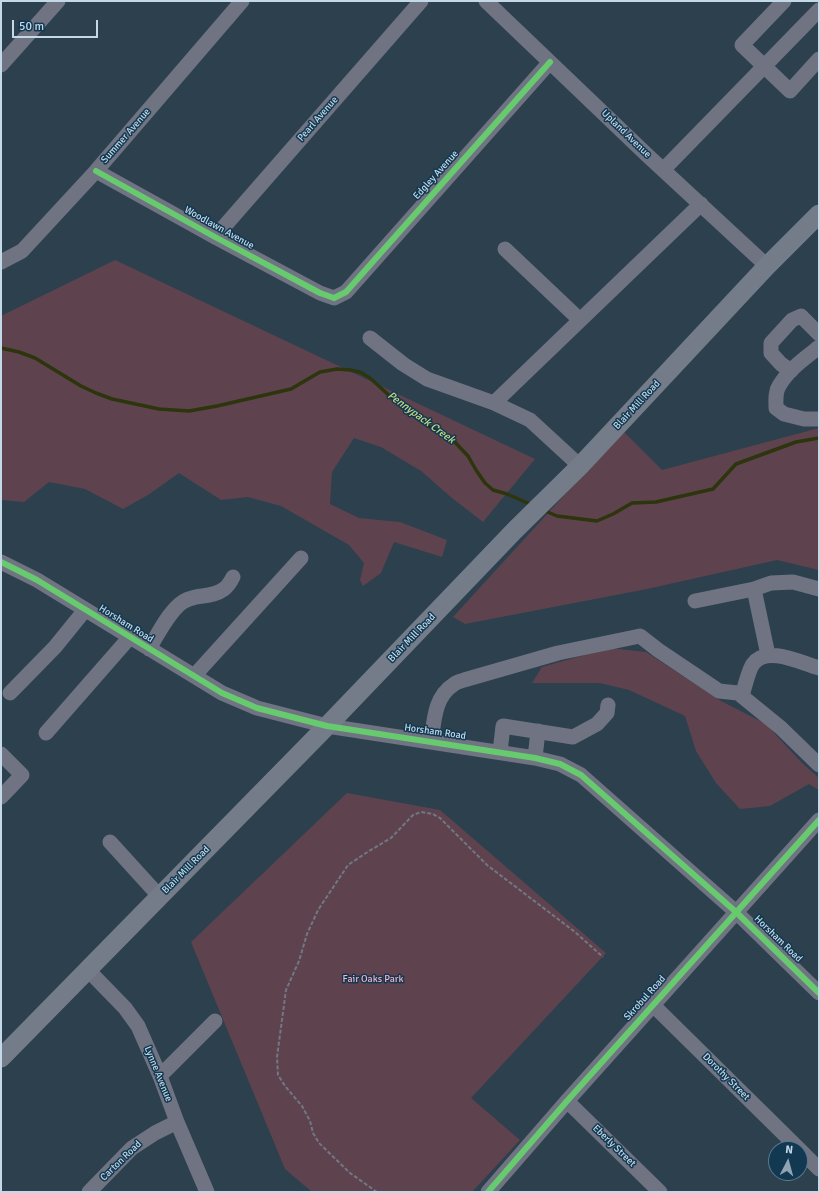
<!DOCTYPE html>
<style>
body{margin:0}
#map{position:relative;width:820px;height:1193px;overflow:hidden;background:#2c404e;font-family:Signika,sans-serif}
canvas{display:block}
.frame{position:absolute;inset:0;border:2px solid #c4d9e8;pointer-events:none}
.north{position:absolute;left:768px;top:1141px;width:40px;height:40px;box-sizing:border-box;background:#123951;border:1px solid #59798d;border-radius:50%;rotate:6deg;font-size:11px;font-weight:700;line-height:16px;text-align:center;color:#c4d9e8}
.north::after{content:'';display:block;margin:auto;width:14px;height:18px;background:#8fa3b2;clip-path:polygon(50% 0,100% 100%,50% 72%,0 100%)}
.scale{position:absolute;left:12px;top:20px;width:86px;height:18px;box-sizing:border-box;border:2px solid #c4d9e8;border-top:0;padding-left:5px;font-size:12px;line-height:14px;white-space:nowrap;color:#c4d9e8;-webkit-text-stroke:3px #123951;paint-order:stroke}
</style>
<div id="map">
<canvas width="820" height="1193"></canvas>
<div class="frame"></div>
<div class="north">N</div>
<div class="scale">50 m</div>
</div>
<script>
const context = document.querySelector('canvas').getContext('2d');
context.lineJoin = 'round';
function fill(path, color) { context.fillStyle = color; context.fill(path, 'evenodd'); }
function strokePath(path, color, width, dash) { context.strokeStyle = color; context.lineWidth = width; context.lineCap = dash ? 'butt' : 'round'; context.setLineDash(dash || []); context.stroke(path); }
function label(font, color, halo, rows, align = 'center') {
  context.font = font + ' Signika,sans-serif'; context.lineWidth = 3; context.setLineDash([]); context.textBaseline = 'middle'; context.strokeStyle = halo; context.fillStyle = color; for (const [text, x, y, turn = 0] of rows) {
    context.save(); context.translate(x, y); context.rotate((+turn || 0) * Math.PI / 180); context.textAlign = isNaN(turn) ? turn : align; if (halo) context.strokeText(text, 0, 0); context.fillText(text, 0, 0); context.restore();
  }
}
fill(new Path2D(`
 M115 260 535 459 483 522 452 498 421 471 381 447 354 438 332 472 330 504 359 518 400 522 447 540 442 557 394 542 381 573 363 586 360 580 364 563 349 545 281 506 248 497 221 500 179 473 148 495 123 509 85 489 49 482 24 502 1 500V316Z
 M819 428V570L777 560 647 589 465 624 453 617 623 431 662 470Z
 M609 648 646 652 721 701 766 724 801 762 819 778V790L809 784 770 806 740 809 716 783 696 751 685 716 629 690 600 683H532L542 667Z
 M347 793 440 810 606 953 471 1098 520 1140 472 1192H312L285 1169 191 942Z`), '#5e434e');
strokePath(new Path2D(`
 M1 348 19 352 35 358 81 386 96 393 112 399 159 409 189 411 217 406 291 389 320 372 337 369 350 370 360 372 370 378 403 408 428 426 451 438 468 456 476 470 485 483 493 490 507 494 532 505
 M543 510 557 516 597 521 613 514 632 503 656 502 713 489 736 464 796 442 819 438`), '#2c350c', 3.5);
strokePath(new Path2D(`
 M377 1192 350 1173 319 1143 313 1133 310 1121 302 1106 285 1086 278 1075 277 1057 286 990 299 961 307 934 318 910 348 865 369 851 391 838 413 815 421 812 433 814 440 818 487 865 575 932 603 957`), '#717784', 2, [4, 2]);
strokePath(new Path2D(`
 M486 1 647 155 767 266
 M784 1 742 45 790 91 819 59
 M1 65 58 1
 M663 170 819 10
 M96 171 215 237 320 293 334 298 346 292 550 62
 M215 237 421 1
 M505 249 580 320
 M1 262 22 251 96 171 242 1
 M370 338 403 364 427 379 494 403 530 420 580 466
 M819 347C805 358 788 370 779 386 775 392 776 401 776 408L784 414 804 419H819
 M791 371 781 364 771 353V343L792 320 801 316 819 334
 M494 403 701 204
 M1 562 37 580 222 693 257 708 327 726 535 758 560 764 581 775 736 912 819 993
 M754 589 768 655
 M695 601 754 589 771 583 793 582 819 589
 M149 649C158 634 167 615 180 604 192 593 211 599 224 589 228 586 231 581 233 577
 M194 676 301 558
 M10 693 55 647 85 610
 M742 696C744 689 749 669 753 664 767 645 801 663 819 668
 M46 733 130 637
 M431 742C434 723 434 697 453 685 456 682 461 681 464 680L558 653 640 636 658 650 719 691 738 693 781 728 819 765
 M500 752 503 726 573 737 597 724 607 713 608 705
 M1 754 22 775 1 797
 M535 758 538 731
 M110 842 160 897
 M88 970 125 1008 138 1026 160 1076 177 1122 207 1192
 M653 1005 799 1149
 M160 1076 215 1021
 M567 1101 660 1192
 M800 1150 819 1169
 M89 1192 132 1148 155 1133 177 1122
 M488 1192 567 1101 819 820`), '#6f7382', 15);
strokePath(new Path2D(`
 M1 1058 327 726 515 530 580 466 767 266 819 214`), '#747c8a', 19);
strokePath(new Path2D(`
 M96 171 215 237 320 293 334 298 346 292 550 62
 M1 562 37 580 222 693 257 708 327 726 535 758 560 764 581 775 736 912 819 993
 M488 1192 567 1101 819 820`), '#67ca6e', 6);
label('10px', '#c4d9e8', '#123951', [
 ["Pearl Avenue",318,119,-49],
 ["Upland Avenue",626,134,44],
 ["Summer Avenue",126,136,-49],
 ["Edgley Avenue",436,175,-48],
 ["Woodlawn Avenue",219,228,29],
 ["Blair Mill Road",637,405,-47],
 ["Horsham Road",126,624,32],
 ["Blair Mill Road",412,638,-46],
 ["Horsham Road",435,732,8],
 ["Blair Mill Road",186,870,-45],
 ["Horsham Road",778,939,44],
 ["Skrobul Road",645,998,-48],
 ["Lynne Avenue",158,1074,68],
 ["Dorothy Street",726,1077,45],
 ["Eberly Street",614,1146,44],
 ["Carton Road",121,1161,-44]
]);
label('10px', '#fcb1c8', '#123951', [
 ["Fair Oaks Park",373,979]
]);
label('italic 11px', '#c6d982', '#123951', [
 ["Pennypack Creek",421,418,36]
]);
</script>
